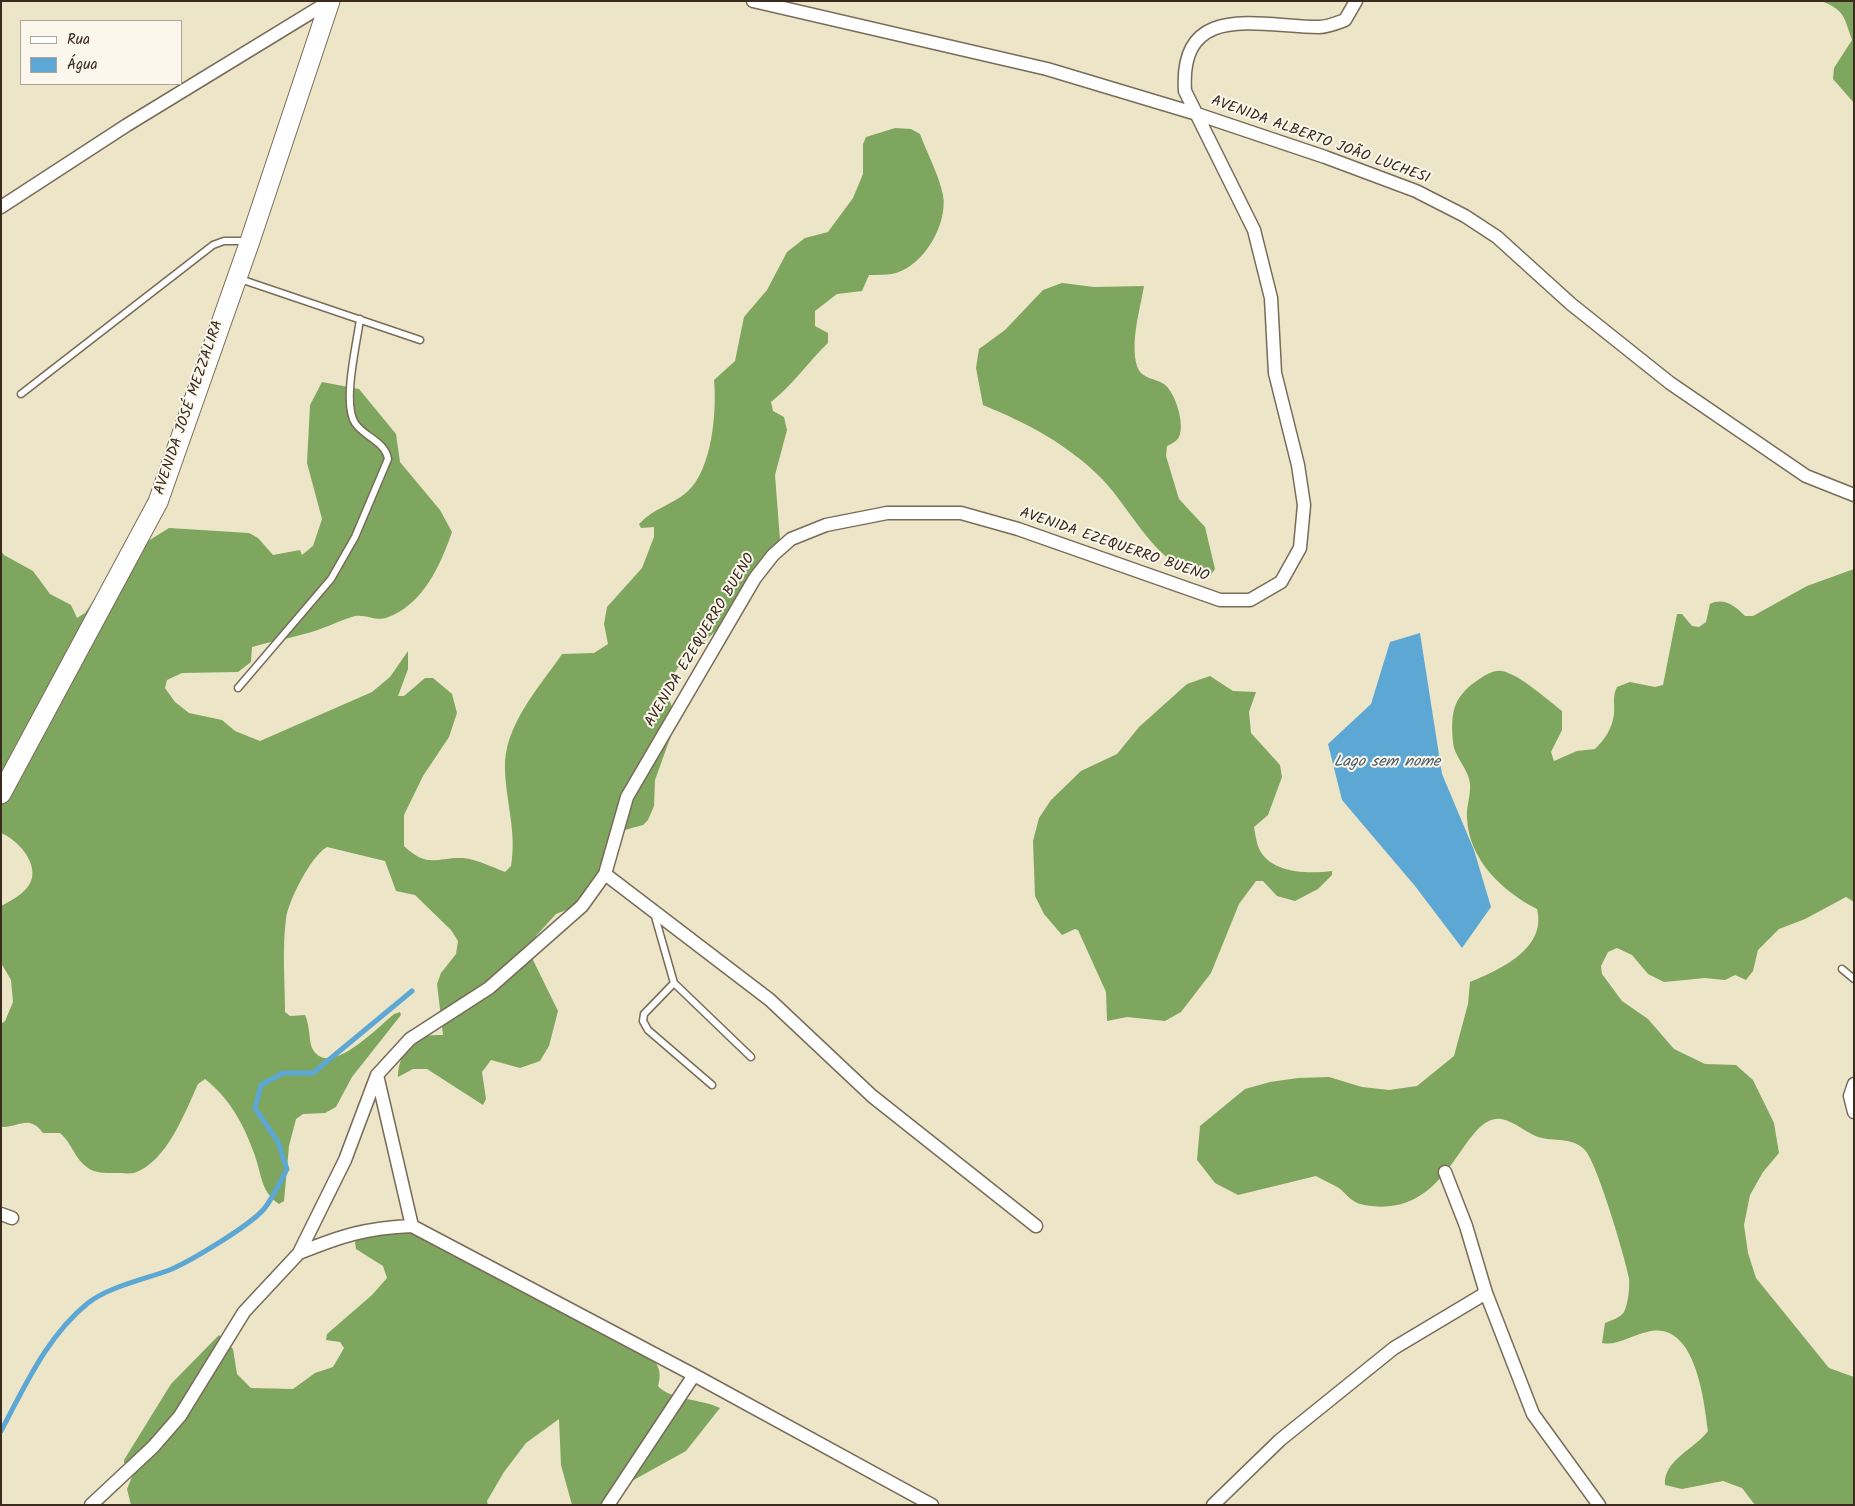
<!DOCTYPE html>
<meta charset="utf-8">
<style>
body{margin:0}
#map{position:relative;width:1855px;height:1506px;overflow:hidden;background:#ece5c7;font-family:Kalam,sans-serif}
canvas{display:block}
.frame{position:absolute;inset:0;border:2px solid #3b2a1e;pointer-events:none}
.legend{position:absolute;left:20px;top:20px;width:162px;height:65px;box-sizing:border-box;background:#fbf7ec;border:1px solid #aea59a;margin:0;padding:6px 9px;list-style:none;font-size:15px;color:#3b2a1e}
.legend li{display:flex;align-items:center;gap:10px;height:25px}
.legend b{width:25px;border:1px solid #aea59a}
</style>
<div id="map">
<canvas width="1855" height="1506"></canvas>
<div class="frame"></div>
<ul class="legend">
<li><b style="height:6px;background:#fff"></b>Rua</li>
<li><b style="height:14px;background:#5da7d4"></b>Água</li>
</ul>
</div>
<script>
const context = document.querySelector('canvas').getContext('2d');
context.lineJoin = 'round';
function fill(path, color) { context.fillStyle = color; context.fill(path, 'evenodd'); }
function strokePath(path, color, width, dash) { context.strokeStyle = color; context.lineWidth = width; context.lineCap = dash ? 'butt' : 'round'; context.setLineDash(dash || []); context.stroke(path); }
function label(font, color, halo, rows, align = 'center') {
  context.font = font + ' Kalam,sans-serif'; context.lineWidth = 4; context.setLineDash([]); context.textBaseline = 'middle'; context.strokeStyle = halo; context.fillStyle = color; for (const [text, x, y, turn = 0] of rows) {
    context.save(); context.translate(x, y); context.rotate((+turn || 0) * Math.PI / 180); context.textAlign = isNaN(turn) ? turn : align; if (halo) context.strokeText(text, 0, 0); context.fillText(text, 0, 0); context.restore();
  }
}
fill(new Path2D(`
 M1821 1H1854V103L1833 79 1834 68 1852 40C1844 17 1845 10 1821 1Z
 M895 128 911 129 920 134C927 153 939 175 943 195 948 224 924 265 896 273 888 275 878 275 869 275L862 291 837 294 815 311V326L828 333V343C808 362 793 385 771 402L773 411 784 417 787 430 775 475 780 540 778 557 746 592 717 630 684 659 671 678 668 697 677 719 655 780 654 806 648 820 643 825 621 831 597 898 556 914 536 936 533 960 558 1011 549 1046 540 1061 520 1068 491 1060 482 1072 486 1099 483 1105 427 1069H413L398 1077C398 1062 406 1040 423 1036 430 1035 437 1035 443 1035L437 984 441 973 456 954 458 941 451 930 415 895 396 891 385 861 327 847C311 856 288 901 286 919 282 949 285 982 285 1012L290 1016 305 1015C310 1026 309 1041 312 1048 328 1080 378 1027 394 1014L400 1012 401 1015 352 1077 336 1107 325 1113 303 1114 296 1119 289 1146 284 1201 279 1204C260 1191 262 1174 254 1153 243 1123 230 1099 205 1079L198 1084C185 1112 167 1162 134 1173 128 1174 120 1173 114 1173 106 1173 95 1173 88 1168 75 1160 72 1143 60 1133H43C29 1114 20 1127 1 1127V1024L5 1021 13 1002 11 980 1 963V906C9 902 18 897 24 891 46 872 21 841 1 833V551L4 555 33 571 50 594 71 605 77 618 85 613 124 556 169 528 249 533 258 538 273 555 300 550 302 555 313 546 322 519 307 463 310 405 322 382 359 389 396 434 400 462 440 510 452 532C440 566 423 605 386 618 377 621 365 614 355 616 338 621 322 630 304 634 287 639 269 642 252 647L251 662 238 672 182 673 167 680 165 688 175 702 189 713 222 720 235 731 260 741 372 692 390 677 408 651V669L398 696H404L425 678H433L452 694 457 713 449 737 423 776 404 815V846C428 869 437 857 463 858 476 859 492 867 505 872L511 866C517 833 506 802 505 770 503 726 539 688 562 654L594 653 608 644 604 624 607 607 642 568 654 537V527L641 528 639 524C654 508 672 505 687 492 712 470 717 412 714 380L735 361 744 317 767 290 787 252 805 238 828 232 853 198 863 174V144L866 137Z
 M1062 283 1094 287 1144 286C1140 310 1130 342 1137 366 1141 379 1155 378 1164 384 1176 393 1185 425 1179 437 1176 442 1171 444 1167 446L1166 456 1179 499 1205 527 1215 569 1210 576C1202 574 1192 573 1184 569 1148 550 1130 508 1102 479 1069 445 1027 423 983 405L976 368 979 349 1005 330 1043 290Z
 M1854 569V902L1846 897 1805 919 1779 929 1758 950 1753 971 1746 980 1735 975 1725 980 1705 978 1664 982 1648 974 1632 955 1617 948 1608 952 1601 966 1602 974 1622 1001 1648 1019 1674 1049 1705 1064 1736 1065 1753 1080 1774 1123 1779 1153 1763 1172 1750 1195 1744 1225 1748 1253 1756 1278 1829 1368 1854 1377V1505H1755L1742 1488 1723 1481 1682 1489 1665 1485C1663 1460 1695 1449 1708 1431 1704 1399 1695 1319 1647 1332 1632 1335 1617 1346 1602 1343L1605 1323C1612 1320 1620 1318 1624 1312 1628 1305 1630 1286 1629 1278 1625 1257 1597 1163 1585 1150 1574 1138 1557 1141 1542 1138 1528 1135 1515 1121 1501 1119 1460 1114 1451 1225 1360 1204 1352 1202 1345 1193 1339 1188 1332 1184 1323 1180 1316 1176L1238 1195 1215 1183 1197 1160 1200 1126 1245 1089 1270 1082 1298 1078 1329 1077 1362 1087 1389 1090 1417 1086 1454 1056 1468 1004 1470 982C1499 970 1547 949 1537 909 1502 891 1469 860 1467 818 1466 807 1471 795 1470 784 1469 769 1454 757 1453 742 1450 711 1454 695 1481 678 1487 674 1495 670 1502 671 1519 674 1549 701 1562 711V730L1551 752 1554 761 1577 751 1595 749C1605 739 1612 729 1614 714 1615 704 1612 697 1617 687L1630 682 1655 687 1663 685 1677 614H1682L1692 626 1699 627 1706 622 1710 604C1724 597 1735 606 1745 616H1753L1807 586Z
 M1210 676 1233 691 1256 692 1249 712 1251 733 1280 765 1282 777 1268 815 1254 827C1255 833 1256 840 1258 846 1268 874 1309 874 1332 871V875L1318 889 1295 901 1277 896 1263 881H1256L1239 904 1211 973 1181 1012 1165 1021 1127 1017 1107 1021 1106 992 1078 930 1075 929 1062 935 1044 914 1035 896 1033 841 1039 818 1051 800 1081 771 1117 754 1139 727 1187 684Z
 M390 1230 434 1237 636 1343C650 1357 665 1364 658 1386 670 1400 702 1399 720 1408L686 1451 630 1482 602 1505H572L561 1465 559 1419 526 1443 504 1472 487 1501 488 1505H131L127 1489 137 1465 124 1463V1460L171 1384 219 1335 233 1349 237 1374 251 1388 293 1389 315 1373 333 1367 344 1348 340 1342 326 1340 327 1334 372 1295 387 1278 383 1266 356 1249 355 1242 360 1236Z`), '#7ea65e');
fill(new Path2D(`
 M1420 633 1442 774 1474 850 1491 907 1462 948 1415 886 1342 800 1328 744 1371 704 1390 642Z`), '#5da7d4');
strokePath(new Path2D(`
 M1 1431C25 1386 47 1336 88 1303 110 1286 147 1279 172 1269 194 1259 249 1226 264 1209 273 1198 280 1182 287 1169L278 1142 255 1108 261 1085 283 1073H313L412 991`), '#5da7d4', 5);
const lane = new Path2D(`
 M240 279 420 340
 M21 394 213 245 224 241H248
 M238 688 331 579 355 537 388 459C385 441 364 437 355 423 342 403 357 343 360 319
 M654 913 674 983 751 1057
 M1842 969 1854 979
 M674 983 644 1014 643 1021 648 1030 712 1085`);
const street = new Path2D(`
 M753 1 1047 69 1197 114 1325 157 1416 191 1465 216 1497 237 1571 304 1670 383 1806 476 1854 495
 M1 207 127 125 330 1
 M605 874 770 1000 872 1096 1036 1226
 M377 1075 412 1226
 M1854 1084 1850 1096 1854 1112
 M1445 1172 1466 1226 1486 1293 1533 1414 1599 1505
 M1 1214 12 1218
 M299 1253C341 1236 365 1228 412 1226L694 1375 932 1505
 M91 1505 153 1447 180 1416 244 1312 299 1253 345 1160 377 1075 410 1039 489 988 582 906 605 874 627 797 755 578 773 555 791 539 826 525 887 513H961L1018 529 1220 600H1250L1281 582 1300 548 1304 505 1298 465 1275 373 1271 298 1254 230 1185 91C1179 0 1260 27 1319 27 1327 27 1337 23 1345 20L1356 1
 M608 1505 694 1375
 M1213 1505 1280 1440 1394 1348 1486 1293`);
const secondary = new Path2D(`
 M1 794 158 502 250 241 330 1`);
strokePath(lane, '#796b59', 9);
strokePath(street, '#796b59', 15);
strokePath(secondary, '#796b59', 21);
strokePath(lane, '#fff', 6);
strokePath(street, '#fff', 12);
strokePath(secondary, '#fff', 19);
label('15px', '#3b2a1e', '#fbf7ec', [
 ["AVENIDA ALBERTO JOÃO LUCHESI",1320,141,20],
 ["AVENIDA JOSÉ MEZZALIRA",190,408,-71],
 ["AVENIDA EZEQUERRO BUENO",1114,546,19],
 ["AVENIDA EZEQUERRO BUENO",701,641,-59]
]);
label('italic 16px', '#495c67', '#fbf7ec', [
 ["Lago sem nome",1387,763]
]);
</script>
